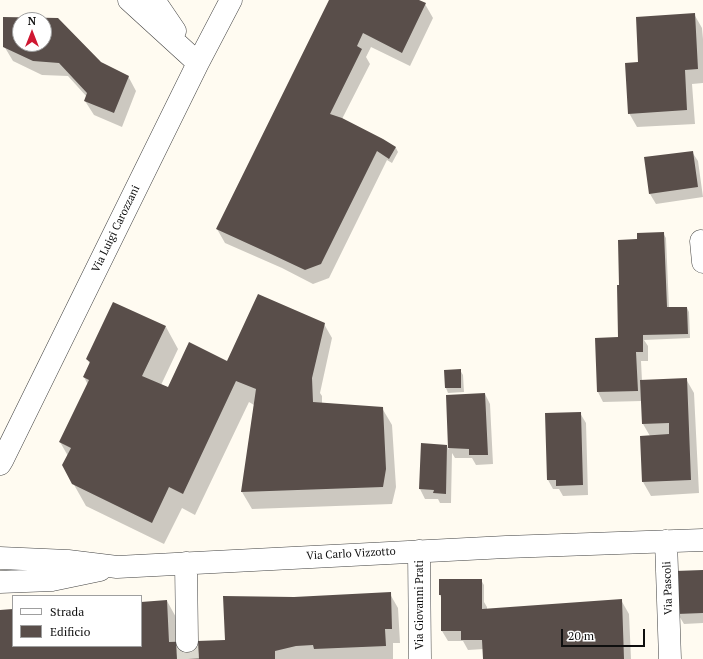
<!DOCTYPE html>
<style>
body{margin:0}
#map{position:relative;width:703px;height:659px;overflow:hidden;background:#fffbf1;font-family:"PT Serif",serif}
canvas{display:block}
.legend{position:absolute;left:12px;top:595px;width:130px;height:52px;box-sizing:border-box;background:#fff;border:1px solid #9f9f9f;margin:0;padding:5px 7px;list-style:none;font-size:12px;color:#0f0f0f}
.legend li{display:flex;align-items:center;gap:8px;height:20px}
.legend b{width:20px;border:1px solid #9f9f9f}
.north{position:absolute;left:12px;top:12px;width:40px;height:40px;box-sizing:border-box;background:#fff;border:1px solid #9f9f9f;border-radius:50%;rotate:0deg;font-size:11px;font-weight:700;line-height:16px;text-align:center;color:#0f0f0f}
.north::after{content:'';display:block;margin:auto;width:14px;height:18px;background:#cf1732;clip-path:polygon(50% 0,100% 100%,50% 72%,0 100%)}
.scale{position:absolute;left:561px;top:629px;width:84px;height:18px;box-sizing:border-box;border:2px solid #0f0f0f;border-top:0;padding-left:5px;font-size:12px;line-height:14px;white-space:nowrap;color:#0f0f0f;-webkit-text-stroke:3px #fff;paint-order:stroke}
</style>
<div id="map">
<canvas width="703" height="659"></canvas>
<ul class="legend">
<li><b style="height:5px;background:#fff"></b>Strada</li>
<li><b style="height:11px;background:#594e4a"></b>Edificio</li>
</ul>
<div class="north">N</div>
<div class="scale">20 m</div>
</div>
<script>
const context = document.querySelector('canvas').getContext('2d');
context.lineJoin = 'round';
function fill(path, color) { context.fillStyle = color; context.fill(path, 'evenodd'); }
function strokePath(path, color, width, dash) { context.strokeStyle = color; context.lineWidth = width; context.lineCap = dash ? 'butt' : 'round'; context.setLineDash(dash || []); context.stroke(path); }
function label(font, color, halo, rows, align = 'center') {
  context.font = font + ' "PT Serif",serif'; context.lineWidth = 4; context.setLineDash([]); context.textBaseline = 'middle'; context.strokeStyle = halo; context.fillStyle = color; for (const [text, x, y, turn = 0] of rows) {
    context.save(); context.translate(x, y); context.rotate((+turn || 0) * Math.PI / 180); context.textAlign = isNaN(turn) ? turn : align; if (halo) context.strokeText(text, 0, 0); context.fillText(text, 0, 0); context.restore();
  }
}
fill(new Path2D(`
 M331 0H417L425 4 433 18 410 66 371 47 366 57 370 64 342 119 396 148 398 152 392 163 387 160 329 278 313 284 282 268 225 243 217 229Z
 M694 14 702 28 703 39V83L692 84 695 124 637 127 629 113 639 63Z
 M4 18 57 19 101 63 128 76 136 91 122 127 94 115 85 101 87 97 68 76 42 75 13 61 4 46ZM20 20H44V44H20Z
 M692 152 698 161 703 197 656 204 650 194 645 158Z
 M663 233 666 238 669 308H687L689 312 690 338 644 340 648 346V361H641L642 381 686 379 694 393 699 493 651 496 643 482 650 436 643 424 642 401 603 402 598 392 596 339 620 338V286L638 240Z
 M324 324 332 338 320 393 322 396V403L382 408 392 425 396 487 392 504 252 509 242 492 254 405 249 402 195 515 182 508 164 544 86 506 73 483 68 456 60 442 88 385 84 377 90 364 87 359 166 327 178 349 161 385 168 388 228 362Z
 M460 370 463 375 464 392 448 393 446 388Z
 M485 394 490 404 493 464 476 465 472 458H455L452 453 451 503H440L438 499H425L420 489 422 444 447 446 449 450 447 396Z
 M580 413 586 423 588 495 563 496 559 489H553L548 480Z
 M703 571V623L684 624 678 614Z
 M440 580H481L484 585V602L487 607V610L621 600 629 614 631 659H484V649L468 650 463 641H448L442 631V599L440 595Z
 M390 594 398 608 400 643H393V659H0V611L13 610V646H141V603L167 601 177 619 178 642 226 641 294 598Z`), '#0003');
fill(new Path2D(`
 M329 0H419L426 3 402 53 363 33 357 46 362 49 330 114 342 118 383 139 396 147 389 159 377 151 321 264 305 270 273 255 216 229Z
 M695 13 698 69 685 70 687 110 628 114 625 63 638 62 636 17Z
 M3 17 58 18 101 62 129 76 114 113 84 101 87 93 59 63 33 61 3 47ZM20 20H44V44H20Z
 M693 151 698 187 649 194 644 157Z
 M664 232 667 307H687L688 334 643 335V352H636L638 391 597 392 595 338 618 337 617 285H619L618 240 637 239V233Z
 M258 294 325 323 312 378 313 402 383 407 386 469 383 487 241 492 256 389 236 381 183 494 169 487 152 523 72 484 62 465 71 448 59 442 89 380 83 377 90 362 86 359 113 302 166 326 142 376 168 387 189 342 227 361Z
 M461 369V388H445L444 370Z
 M687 378 691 480 642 482 640 436 669 434V423L642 424 640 380Z
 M485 393 488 455H469V449L448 448 446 395Z
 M581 412 583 485 556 486V480H547L545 413Z
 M421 443 447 445 446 494 433 493 434 490 419 489Z
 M703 570V613L677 614 675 571Z
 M439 579H482V609L622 599 624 659H483L482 640H461V631H441V595H439Z
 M391 592 392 629H385L386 646 314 649 313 645 296 646 275 651V659H0V610L13 609V646H141V602L167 600 169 642 225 640 223 596 294 597Z`), '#594e4a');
strokePath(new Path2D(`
 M187 641 188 659`), '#dbd8cf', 22, [22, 11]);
const minor = new Path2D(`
 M129 0 198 63
 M154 0 175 31
 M701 241 703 262
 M0 464 3 459 198 63 231 0
 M666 541 670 659
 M419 551 420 659
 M0 558 68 561 117 567 506 547 703 540
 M186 563 187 641
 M0 582 52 580 100 570`);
strokePath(minor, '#424242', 23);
strokePath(minor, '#fff', 22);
label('11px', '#0f0f0f', '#fff', [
 ["Via Luigi Carozzani",116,229,-64],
 ["Via Carlo Vizzotto",351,554,-3],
 ["Via Pascoli",668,588,-92],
 ["Via Giovanni Prati",420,605,-90]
]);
</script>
